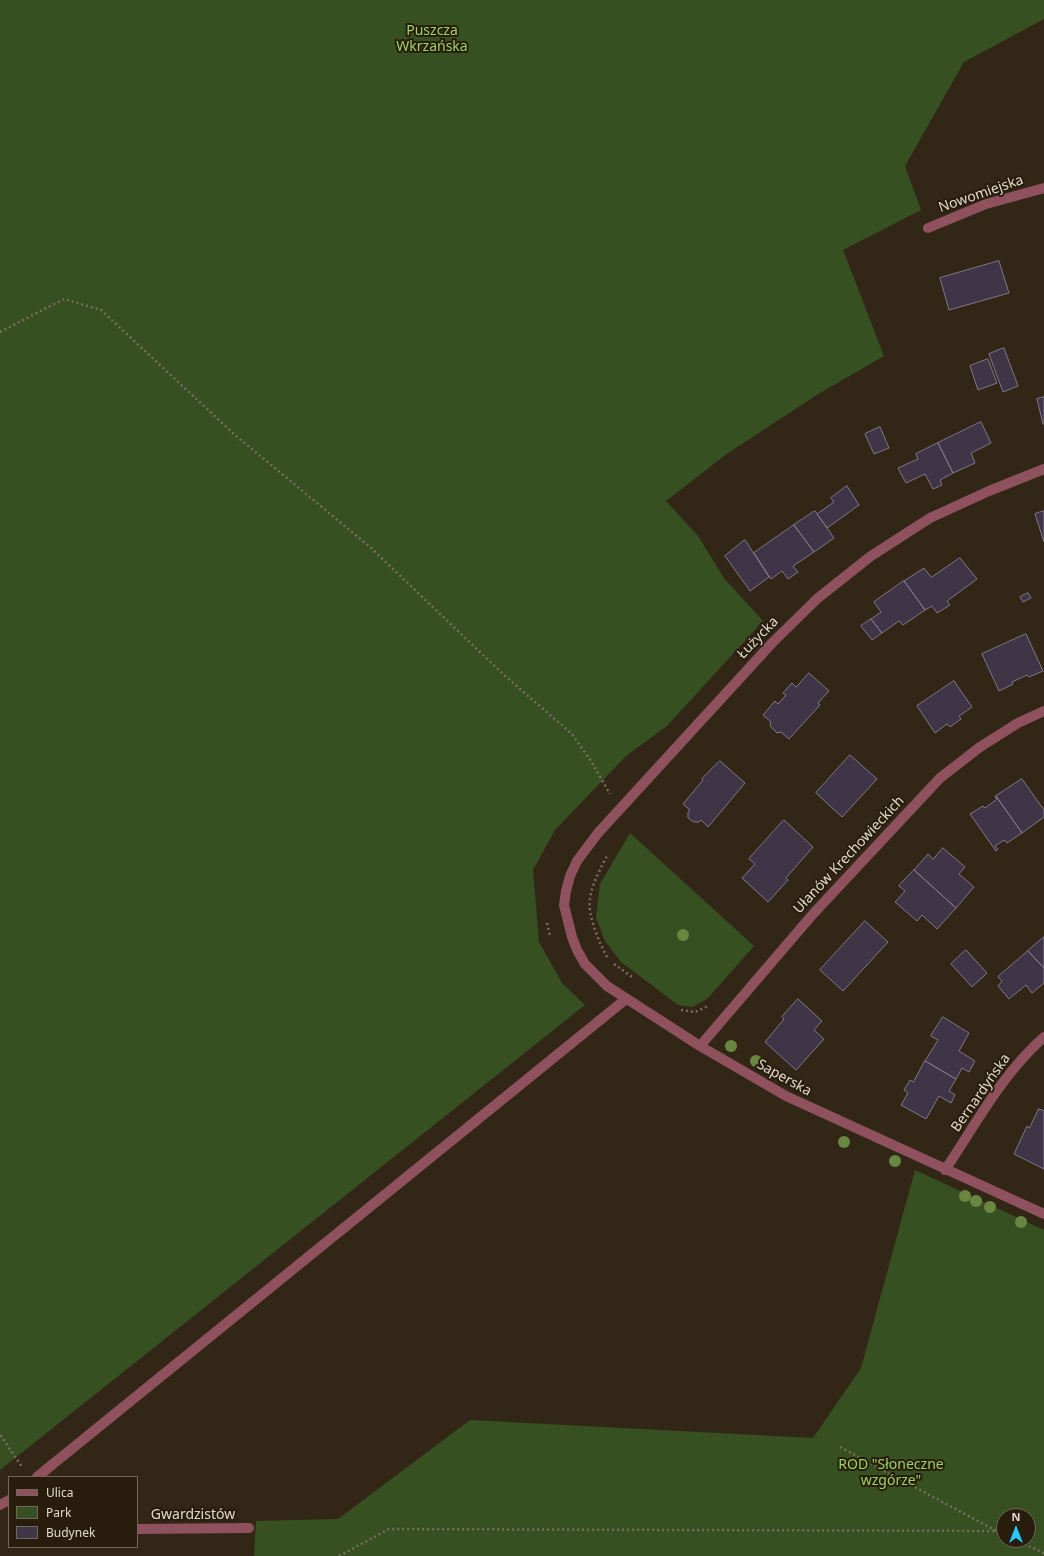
<!DOCTYPE html>
<meta charset="utf-8">
<style>
body{margin:0}
#map{position:relative;width:1044px;height:1556px;overflow:hidden;background:#322716;font-family:"Noto Sans",sans-serif}
canvas{display:block}
.legend{position:absolute;left:8px;top:1476px;width:130px;height:72px;box-sizing:border-box;background:#281d0c;border:1px solid #72685a;margin:0;padding:5px 7px;list-style:none;font-size:12px;color:#e0d8ce}
.legend li{display:flex;align-items:center;gap:8px;height:20px}
.legend b{width:20px;border:1px solid #72685a}
.north{position:absolute;left:996px;top:1508px;width:40px;height:40px;box-sizing:border-box;background:#281d0c;border:1px solid #72685a;border-radius:50%;rotate:0deg;font-size:11px;font-weight:700;line-height:16px;text-align:center;color:#e0d8ce}
.north::after{content:'';display:block;margin:auto;width:14px;height:18px;background:#25c9fe;clip-path:polygon(50% 0,100% 100%,50% 72%,0 100%)}
</style>
<div id="map">
<canvas width="1044" height="1556"></canvas>
<ul class="legend">
<li><b style="height:5px;background:#8f515e"></b>Ulica</li>
<li><b style="height:11px;background:#365021"></b>Park</li>
<li><b style="height:11px;background:#3f3546"></b>Budynek</li>
</ul>
<div class="north">N</div>
</div>
<script>
const context = document.querySelector('canvas').getContext('2d');
context.lineJoin = 'round';
function fill(path, color) { context.fillStyle = color; context.fill(path, 'evenodd'); }
function strokePath(path, color, width, dash) { context.strokeStyle = color; context.lineWidth = width; context.lineCap = dash ? 'butt' : 'round'; context.setLineDash(dash || []); context.stroke(path); }
function label(font, color, halo, rows, align = 'center') {
  context.font = font + ' "Noto Sans",sans-serif'; context.lineWidth = 4; context.setLineDash([]); context.textBaseline = 'middle'; context.strokeStyle = halo; context.fillStyle = color; for (const [text, x, y, turn = 0] of rows) {
    context.save(); context.translate(x, y); context.rotate((+turn || 0) * Math.PI / 180); context.textAlign = isNaN(turn) ? turn : align; if (halo) context.strokeText(text, 0, 0); context.fillText(text, 0, 0); context.restore();
  }
}
fill(new Path2D(`
 M0 0H1044V19L964 62 905 166 921 210 843 250 884 356 820 393 728 453 666 501 698 536 724 578 763 621 667 726 626 756 555 830 533 870 539 942 562 983 585 1005 0 1470Z
 M630 833 754 946 707 999 692 1007 678 1005 621 962 605 941 596 918 600 884Z
 M915 1170 1044 1230V1556H254L256 1521 338 1519 470 1420 813 1438 861 1368ZM1004 1516H1028V1540H1004Z`), '#365021');
const building = new Path2D(`
 M999 261 1009 293 949 310 940 278Z
 M1004 348 1018 386 1003 392 989 354Z
 M988 359 997 383 978 390 970 366Z
 M1044 397V424H1043L1037 399Z
 M981 422 991 443 971 453 975 463 953 473 938 443Z
 M880 427 889 448 874 454 865 434Z
 M938 443 953 473 940 480 942 485 933 489 925 474 906 483 898 468 918 459 916 454Z
 M847 486 859 505 827 528 817 514 834 502 831 498Z
 M815 511 834 538 814 552 794 525Z
 M1044 511V542L1035 514Z
 M794 525 814 552 793 566 798 572 788 579 782 571 771 579 754 553Z
 M745 540 769 577 750 591 725 556Z
 M960 558 977 579 947 601 950 605 937 613 932 606 925 610 904 581 924 568 931 577Z
 M904 581 925 610 903 625 899 621 882 633 871 619 881 612 874 602Z
 M1028 593 1031 598 1023 602 1020 597Z
 M871 619 882 633 872 640 861 626Z
 M1026 634 1043 671 1029 677 1027 675 1012 682 1013 684 999 691 982 654Z
 M809 673 829 691 818 703 820 705 789 739 781 732 777 733 770 726 771 722 763 715 775 701 778 704 786 695 783 693 792 683 796 687Z
 M954 681 972 707 959 716 961 719 950 727 947 724 935 733 917 706Z
 M850 755 877 779 842 817 816 793Z
 M720 761 745 783 708 827 701 820 699 822H694L688 818V812L690 810 683 804 703 780 702 779Z
 M1022 779 1044 810V817L1022 833 996 796Z
 M996 796 1022 833 1007 843 1004 840 995 846 998 849 996 851 970 814 983 806 985 808 997 799 995 797Z
 M784 820 813 847 786 878 788 880 768 902 742 878 755 864 749 859Z
 M943 848 965 867 959 874 974 887 956 908 914 870 928 854 933 859Z
 M914 870 956 908 937 929 922 915 917 921 895 902 905 891 899 886Z
 M865 921 888 942 843 991 820 970Z
 M1044 937V968L1028 951Z
 M966 950 987 973 972 987 951 964Z
 M1028 951 1044 968V983L1032 993 1026 985 1009 999 998 986 1002 981 998 977Z
 M798 999 822 1021 814 1030 824 1039 796 1070 765 1042 784 1019 782 1017Z
 M943 1017 969 1033 959 1051 975 1061 969 1072 962 1068 956 1079 925 1061 938 1040 931 1036Z
 M925 1061 956 1079 949 1091 955 1095 951 1103 939 1096 926 1119 901 1105 908 1093 904 1090 910 1080 913 1082Z
 M1039 1109 1044 1111V1169L1014 1154 1027 1126 1029 1128Z`);
fill(building, '#3f3546');
strokePath(building, '#82768a', 1);
strokePath(new Path2D(`
 M0 332 64 299 101 310 235 435 370 547 504 675 572 734 591 761 610 794
 M547 923 550 936
 M607 957C600 945 587 914 590 899 592 883 601 868 608 854
 M614 964 632 977
 M681 1010 695 1012 708 1006
 M0 1436H1L22 1467
 M840 1447 1004 1535
 M1015 1540 1044 1553
 M339 1556 389 1529 994 1531`), '#786e60', 2.5, [2, 3]);
strokePath(new Path2D(`
 M928 228 986 204 1044 188`), '#8f515e', 10);
strokePath(new Path2D(`
 M1044 469 989 491 930 518 871 556 818 598 773 642 598 833 577 861 570 876 566 891 564 905 572 937 577 950 585 964 607 986 700 1046 786 1096 1044 1214
 M700 1046 813 914 940 778 980 747 1018 723 1044 711
 M945 1170C976 1124 1002 1074 1044 1037
 M37 1477 626 999
 M0 1505 9 1500
 M137 1529 249 1528`), '#8f515e', 10);
context.fillStyle = '#6a8742';
for (const [x, y] of [
 [683,935],
 [731,1046],
 [756,1061],
 [844,1142],
 [895,1161],
 [965,1196],
 [976,1201],
 [990,1207],
 [1021,1222]
]) { context.beginPath(); context.arc(x, y, 6, 0, 2 * Math.PI); context.fill(); }
label('14px', '#98d666', '#281d0c', [
 ["Puszcza",432,31],
 ["Wkrzańska",432,47],
 ["ROD \"Słoneczne",891,1465],
 ["wzgórze\"",891,1481]
]);
label('14px', '#e0d8ce', '#281d0c', [
 ["Nowomiejska",981,194,-19],
 ["Łużycka",758,638,-46],
 ["Ułanów Krechowieckich",849,855,-47],
 ["Saperska",784,1078,29],
 ["Bernardyńska",981,1093,-55],
 ["Gwardzistów",193,1515]
]);
</script>
